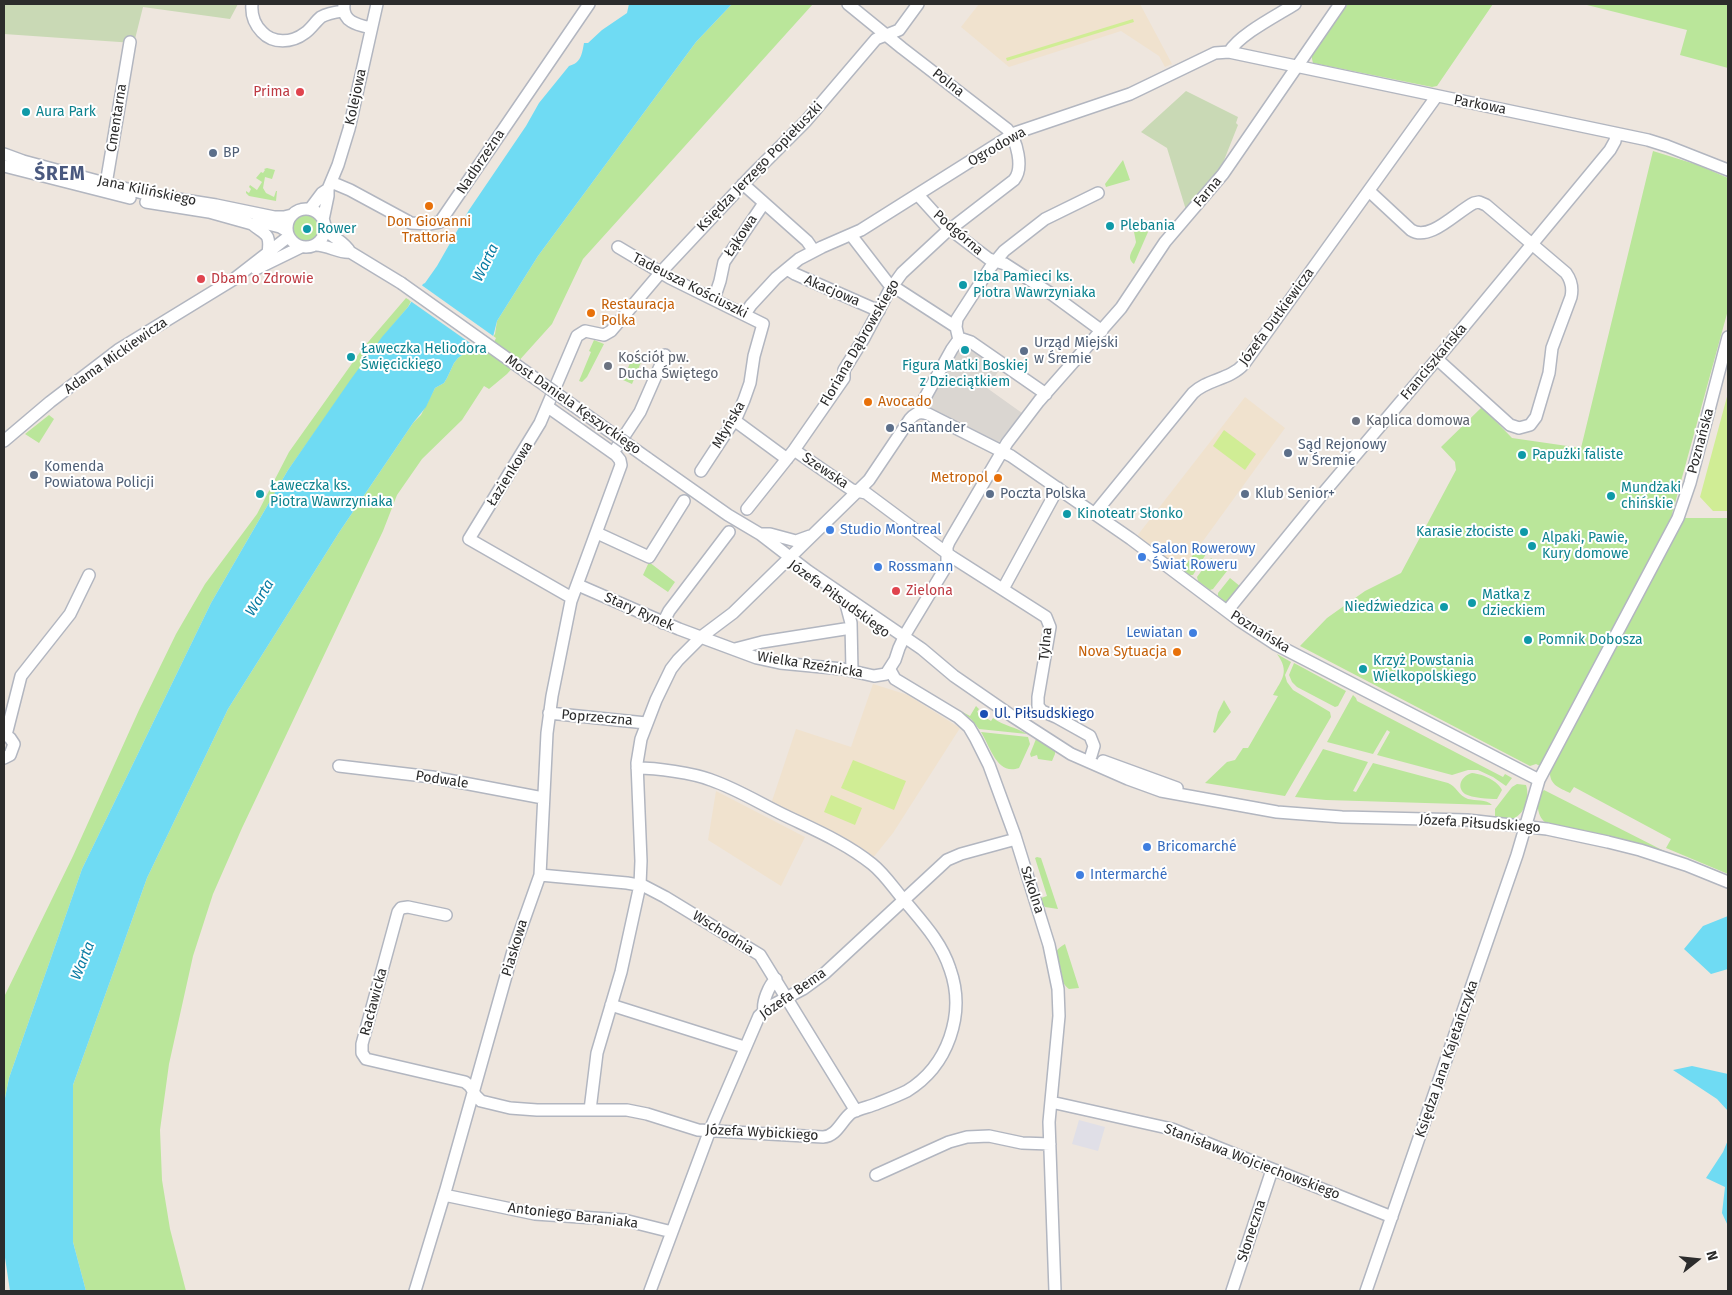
<!DOCTYPE html>
<meta charset="utf-8">
<style>
body{margin:0}
#map{position:relative;width:1732px;height:1295px;overflow:hidden;background:#eee6de;font-family:"Fira Sans",sans-serif}
canvas{display:block}
.frame{position:absolute;inset:0;border:5px solid #2c2c2c;pointer-events:none}
.north{position:absolute;left:1672px;top:1235px;width:50px;height:50px;-webkit-text-stroke:4px #fff;paint-order:stroke;rotate:74deg;font-size:14px;font-weight:700;line-height:20px;text-align:center;color:#2c2c2c}
.north::after{content:'';display:block;margin:auto;width:18px;height:22px;background:#2c2c2c;clip-path:polygon(50% 0,100% 100%,50% 72%,0 100%)}
</style>
<div id="map">
<canvas width="1732" height="1295"></canvas>
<div class="frame"></div>
<div class="north">N</div>
</div>
<script>
const context = document.querySelector('canvas').getContext('2d');
context.lineJoin = 'round';
function fill(path, color) { context.fillStyle = color; context.fill(path, 'evenodd'); }
function strokePath(path, color, width, dash) { context.strokeStyle = color; context.lineWidth = width; context.lineCap = dash ? 'butt' : 'round'; context.setLineDash(dash || []); context.stroke(path); }
function label(font, color, halo, rows, align = 'center') {
  context.font = font + ' "Fira Sans",sans-serif'; context.lineWidth = 4; context.setLineDash([]); context.textBaseline = 'middle'; context.strokeStyle = halo; context.fillStyle = color; for (const [text, x, y, turn = 0] of rows) {
    context.save(); context.translate(x, y); context.rotate((+turn || 0) * Math.PI / 180); context.textAlign = isNaN(turn) ? turn : align; if (halo) context.strokeText(text, 0, 0); context.fillText(text, 0, 0); context.restore();
  }
}
fill(new Path2D(`
 M1079 1120 1105 1127 1098 1151 1072 1144Z`), '#e0dfe7');
fill(new Path2D(`
 M979 4H1140L1172 64 1165 67 1159 56 1121 31 1009 67 961 27Z
 M1245 397 1285 428 1182 570 1137 536Z
 M873 684 908 695 960 728 893 833 872 859 771 804 796 729 851 747Z
 M716 791 805 837 781 886 708 840Z`), '#f0e2ce');
fill(new Path2D(`
 M732 4H813L583 259 552 324 507 374 489 389 484 386 462 420 422 459 397 495 383 531 242 828 213 894 193 956 169 1064 160 1130 162 1180 170 1229 186 1291H86L73 1242V1085L147 878 228 709 340 531 413 423 421 415 435 388 444 383 447 378 454 363 458 358 465 353 486 346 495 334 497 321 538 256 696 42Z
 M1348 4H1493L1437 86 1432 87 1313 63 1312 59V55Z
 M1583 4H1728V68L1680 55 1687 30Z
 M1653 151 1698 165 1728 178V310L1672 514 1682 518H1728V874L1666 848 1671 839 1574 787 1570 793C1560 788 1549 785 1550 771L1536 764 1530 766 1300 646 1327 618 1365 591 1401 573 1456 470 1455 462 1441 447 1482 407 1512 438 1581 448Z
 M1123 160 1130 180 1106 187 1105 184Z
 M267 168 275 170 272 179 265 177 263 188 266 193 274 197 276 191H277L276 201 249 196 246 193V191L249 193 251 189 249 187 250 185 257 190 262 182 256 178 261 172 263 173 265 170 264 169Z
 M293 228a13 13 0 1 1 26 0a13 13 0 1 1-26 0Z
 M1140 227 1148 232 1134 264C1125 257 1134 250 1136 242L1134 232Z
 M406 298 411 301 408 307 378 343 288 470 211 603 82 869 9 1078 4 1103V997L73 856 139 710 176 634 205 584 257 514 289 452 363 348Z
 M594 340 604 344 587 377 582 382 579 381 591 352 589 351Z
 M633 356 642 360 632 384 623 380Z
 M49 415 54 419 39 443 25 434Z
 M1198 548 1206 554 1193 575H1190L1182 570Z
 M1211 558 1227 571 1213 589 1210 590 1198 581 1197 577Z
 M649 562 675 582 668 592 643 575Z
 M1230 578 1241 587 1228 604 1218 596V593Z
 M1277 654 1291 662 1285 675 1287 682 1293 690 1330 712 1331 717 1285 796 1205 783 1227 762 1235 760 1243 748H1248L1278 696 1273 695C1282 679 1290 672 1277 654Z
 M1294 663 1346 691 1338 706 1335 707 1297 687 1292 682 1289 675Z
 M1353 695 1356 698 1357 701 1503 777 1505 774 1512 778 1506 786 1493 777 1478 770H1468L1452 775 1377 755 1390 732 1387 730 1373 754 1327 742Z
 M1224 700 1231 712 1215 733 1213 732 1218 712Z
 M976 706 979 709 977 712 991 721 993 718C1004 726 1016 727 1027 734L979 729 971 719 959 710 970 716Z
 M981 732 1028 737 1030 744 1019 768C997 776 990 746 981 732Z
 M1036 739 1055 751V754L1052 761 1038 759 1037 755 1031 757 1030 754Z
 M1323 749 1368 762 1353 791 1356 792 1373 763 1448 783C1456 786 1459 796 1468 799 1476 801 1486 799 1492 805L1326 800 1295 797Z
 M1472 773C1483 774 1498 781 1502 790L1497 799C1489 799 1472 798 1465 794 1455 786 1463 775 1472 773Z
 M1517 784 1526 785C1530 797 1525 816 1511 819 1506 820 1500 818 1495 818V809L1512 787Z
 M1544 790 1668 853 1667 854 1546 823C1536 816 1535 797 1544 790Z
 M1037 857 1041 858 1058 909 1045 907 1040 901 1041 898 1047 896 1035 858Z
 M1065 944 1079 988 1069 989C1061 984 1053 961 1056 952 1058 948 1062 946 1065 944Z`), '#bae69a');
fill(new Path2D(`
 M4 4H238L230 19 143 7 134 43 4 34Z
 M1186 91 1238 117 1236 123 1238 125 1219 173 1186 210 1167 148 1141 132Z`), '#c9d9b5');
fill(new Path2D(`
 M1133 19 1134 22 1007 61 1006 58Z
 M1728 393V511H1713L1700 497Z
 M1224 430 1256 454 1245 470 1213 446Z
 M853 760 906 781 894 810 841 788Z
 M831 795 862 808 855 825 824 812Z`), '#d0ed95');
fill(new Path2D(`
 M963 344H969L975 347 1002 366 987 388 1022 413 999 442H991L934 411 928 405 930 397 959 347Z`), '#dad6d1');
fill(new Path2D(`
 M629 4H732L696 42 538 256 497 321 492 341 486 346 465 353 458 358 454 363 447 378 444 383 435 388 426 407 413 423 340 531 228 709 147 878 73 1085V1242L86 1291H10L4 1251V1103L9 1078 82 869 211 603 288 470 351 379 382 337 408 307 423 284 425 283 437 266 469 210 526 126 539 103 569 66C581 63 582 54 584 43H588L602 30 627 13Z
 M1728 916V969L1711 974 1684 949 1703 926Z
 M1692 1066 1728 1074V1111L1717 1099 1673 1070Z
 M1728 1140V1226L1722 1213 1725 1187 1706 1178 1723 1152Z`), '#6fdbf3');
fill(new Path2D(`
 M420 284 496 338 494 342 487 348 480 350 409 300Z`), '#eee6de');
const minor = new Path2D(`
 M252 4C251 15 254 24 262 32 273 44 292 43 305 33 311 29 315 22 321 17 328 13 336 12 343 11
 M344 5C342 22 358 25 371 28
 M1229 52 1648 140 1667 146 1728 170
 M4 154 23 161 146 194 216 205 274 217H284L292 215
 M4 166 130 198
 M331 182 350 190 411 223 429 224 440 222 589 4
 M743 184 807 241 814 251
 M103 190 106 184 130 42
 M1369 191 1411 230C1430 242 1456 212 1474 203L1479 202 1486 205 1566 273C1571 280 1573 288 1571 297L1552 348 1549 373 1536 417 1530 425 1519 428 1510 425 1437 359
 M918 195 947 227 989 259 1005 264 1053 295 1102 331
 M146 202 209 212 252 224 264 223 280 227 287 231
 M287 228a19 19 0 1 1 38 0a19 19 0 1 1-38 0Z
 M310 209 322 193 328 189 338 165 349 129 377 4
 M323 220 328 196V189
 M252 224C265 235 271 232 268 253
 M325 229C333 238 345 242 350 252L401 283
 M851 235 888 283 956 327
 M316 245C328 245 341 254 350 252
 M618 247 670 278 763 324 754 356 750 383 744 400 737 416 701 471
 M256 269 301 247
 M787 269 795 274 879 311
 M714 299 720 281 724 262 764 203
 M745 314 751 305 776 278 799 259 822 247 861 230 1015 133 1130 94 1215 53 1229 52C1240 34 1276 16 1295 4
 M959 340 956 327 957 319 990 268 1004 251 1045 219 1098 193
 M919 412 922 403 952 349 957 342 962 339 971 342 1046 394
 M734 420 787 459
 M4 441 50 402 118 350 234 279 288 237
 M617 447 640 412 665 355
 M794 450 852 490 866 493 952 557 1046 617 1050 627 1038 697V706L1042 711 1056 717 1090 736 1094 746 1091 756
 M647 458 728 515 760 534 808 571 922 649 954 676 1012 716 1071 754 1128 779 1161 791 1277 812 1342 817 1467 820 1547 829 1608 842 1640 850 1686 865 1728 882
 M747 509 794 450 844 378V370L864 338 889 291 902 273 944 234 1014 180C1024 168 1017 140 1007 129L902 48 848 4
 M1095 513 1193 393C1207 379 1230 380 1244 364L1436 97
 M597 533 649 557 684 501
 M761 534H770L796 541 810 536
 M578 585 679 629 757 658 780 663 843 669 874 676 886 674 895 660 899 648 906 633 947 565V547L949 542 1007 443 1039 401 1121 308 1165 242 1223 174 1340 4
 M1003 589 1058 488
 M572 598 469 539 540 423 577 336 585 331 604 335 611 331 661 272 750 177 806 121 876 39 899 30 918 4
 M846 604 851 623 852 671
 M1227 611 1320 497 1437 359 1610 150 1615 141 1616 134
 M663 623 669 611 729 532
 M735 649 762 642 851 628
 M890 670 895 679 958 717 969 727 976 739 989 765 1015 836 1049 945 1058 989 1059 1016 1049 1122 1055 1291
 M549 713 646 723
 M4 734 10 738 14 744 10 755 4 758
 M6 735 21 676 70 614 89 575
 M1103 761 1177 788
 M339 766 432 777 543 798
 M540 875 627 883 644 886 665 897 760 955 856 1111
 M446 915 408 907 401 908 398 912 362 1044V1053L366 1059 465 1082 470 1086 476 1096 481 1101 510 1108 537 1110H627L647 1114 698 1130 823 1137C837 1136 841 1121 851 1113 858 1109 868 1107 876 1104 886 1100 897 1096 907 1091 948 1066 966 1014 950 969 942 944 925 925 909 906 896 892 886 875 872 864 846 843 815 830 786 816 761 804 737 789 711 780 693 773 656 768 637 768
 M611 1005 744 1047
 M764 1011C762 1002 769 985 776 979
 M1051 1102 1172 1129 1392 1217
 M590 1110 597 1053 621 972 640 885 641 861 637 763 641 739 656 700 671 669 678 660 701 637 733 613 869 480 910 419C915 413 920 411 928 414L1011 456 1131 539 1240 621 1275 644 1539 780
 M876 1175 949 1142 967 1137 989 1136 1022 1143 1050 1144
 M444 1195 535 1214 624 1220 672 1232
 M415 1291 446 1189 513 951 540 875 547 733 552 696 571 601 621 465 620 460 616 455 548 407
 M650 1291 710 1130 759 1016 769 1007 803 989 825 973 947 860 961 854 1016 839
 M1232 1291 1272 1170
 M1366 1291 1517 855 1539 780 1678 518 1690 483 1728 337`);
strokePath(minor, '#b2b6c0', 14);
strokePath(minor, '#fff', 11);
const minorBridge = new Path2D(`
 M401 283 647 458`);
strokePath(minorBridge, '#b2b6c0', 14, []);
strokePath(minorBridge, '#fff', 11);
for (const [x, y, r, color] of [
 [300,92,5,"#e0444e"],
 [26,112,5,"#0f9aa8"],
 [213,153,5,"#5c6f8a"],
 [429,206,5,"#e8710a"],
 [1110,226,5,"#0f9aa8"],
 [307,229,5,"#0f9aa8"],
 [201,279,5,"#e0444e"],
 [963,285,5,"#0f9aa8"],
 [591,313,5,"#e8710a"],
 [965,350,5,"#0f9aa8"],
 [1024,351,5,"#5c6f8a"],
 [351,357,5,"#0f9aa8"],
 [608,366,5,"#6b7280"],
 [868,402,5,"#e8710a"],
 [1356,421,5,"#6b7280"],
 [890,428,5,"#5c6f8a"],
 [1288,453,5,"#5c6f8a"],
 [1522,455,5,"#0f9aa8"],
 [34,475,5,"#5c6f8a"],
 [998,478,5,"#e8710a"],
 [260,494,5,"#0f9aa8"],
 [990,494,5,"#5c6f8a"],
 [1245,494,5,"#5c6f8a"],
 [1611,496,5,"#0f9aa8"],
 [1067,514,5,"#0f9aa8"],
 [830,530,5,"#3f7fe0"],
 [1524,532,5,"#0f9aa8"],
 [1532,546,5,"#0f9aa8"],
 [1142,557,5,"#3f7fe0"],
 [878,567,5,"#3f7fe0"],
 [896,591,5,"#e0444e"],
 [1472,603,5,"#0f9aa8"],
 [1444,607,5,"#0f9aa8"],
 [1193,633,5,"#3f7fe0"],
 [1528,640,5,"#0f9aa8"],
 [1177,652,5,"#e8710a"],
 [1363,669,5,"#0f9aa8"],
 [984,714,5,"#1a4fb4"],
 [1147,847,5,"#3f7fe0"],
 [1080,875,5,"#3f7fe0"]
]) { const dot = new Path2D(); dot.arc(x, y, r, 0, 2 * Math.PI); context.fillStyle = color; context.fill(dot); strokePath(dot, '#fff', 2); }
label('14px', '#2c2c2c', '#fff', [
 ["Polna",948,83,38],
 ["Kolejowa",356,97,-78],
 ["Parkowa",1480,105,11],
 ["Cmentarna",117,118,-81],
 ["Ogrodowa",997,147,-30],
 ["Nadbrzeżna",481,162,-56],
 ["Księdza Jerzego Popiełuszki",760,167,-46],
 ["Jana Kilińskiego",147,191,12],
 ["Farna",1208,192,-50],
 ["Podgórna",958,233,41],
 ["Łąkowa",741,236,-56],
 ["Tadeusza Kościuszki",690,286,27],
 ["Akacjowa",832,291,23],
 ["Józefa Dutkiewicza",1277,317,-54],
 ["Floriana Dąbrowskiego",860,343,-60],
 ["Adama Mickiewicza",116,356,-35],
 ["Franciszkańska",1434,362,-50],
 ["Most Daniela Kęszyckiego",573,405,35],
 ["Młyńska",729,425,-60],
 ["Poznańska",1701,441,-75],
 ["Szewska",825,471,34],
 ["Łazienkowa",510,474,-58],
 ["Józefa Piłsudskiego",839,599,36],
 ["Stary Rynek",639,612,24],
 ["Poznańska",1260,632,32],
 ["Tylna",1046,644,-84],
 ["Wielka Rzeźnicka",810,665,9],
 ["Poprzeczna",597,718,5],
 ["Podwale",442,780,9],
 ["Józefa Piłsudskiego",1480,824,4],
 ["Szkolna",1032,890,72],
 ["Wschodnia",723,933,32],
 ["Piaskowa",515,948,-73],
 ["Józefa Bema",793,994,-35],
 ["Racławicka",374,1002,-75],
 ["Księdza Jana Kajetańczyka",1447,1059,-71],
 ["Józefa Wybickiego",762,1133,3],
 ["Stanisława Wojciechowskiego",1252,1162,21],
 ["Antoniego Baraniaka",573,1216,7],
 ["Słoneczna",1252,1231,-72]
]);
label('14px', '#be3a42', '#fff', [
 ["Prima",290,92,"right"],
 ["Dbam o Zdrowie",211,279],
 ["Zielona",906,591]
], 'left');
label('14px', '#0d838f', '#fff', [
 ["Aura Park",36,112],
 ["Plebania",1120,226],
 ["Rower",317,229],
 ["Izba Pamieci ks.",973,277],
 ["Piotra Wawrzyniaka",973,293],
 ["Ławeczka Heliodora",361,349],
 ["Święcickiego",361,365],
 ["Figura Matki Boskiej",965,366,"center"],
 ["z Dzieciątkiem",965,382,"center"],
 ["Papużki faliste",1532,455],
 ["Ławeczka ks.",270,486],
 ["Piotra Wawrzyniaka",270,502],
 ["Mundżaki",1621,488],
 ["chińskie",1621,504],
 ["Kinoteatr Słonko",1077,514],
 ["Karasie złociste",1514,532,"right"],
 ["Alpaki, Pawie,",1542,538],
 ["Kury domowe",1542,554],
 ["Matka z",1482,595],
 ["dzieckiem",1482,611],
 ["Niedźwiedzica",1434,607,"right"],
 ["Pomnik Dobosza",1538,640],
 ["Krzyż Powstania",1373,661],
 ["Wielkopolskiego",1373,677]
], 'left');
label('14px', '#4e5e75', '#fff', [
 ["BP",223,153],
 ["Urząd Miejski",1034,343],
 ["w Śremie",1034,359],
 ["Santander",900,428],
 ["Sąd Rejonowy",1298,445],
 ["w Śremie",1298,461],
 ["Komenda",44,467],
 ["Powiatowa Policji",44,483],
 ["Poczta Polska",1000,494],
 ["Klub Senior+",1255,494]
], 'left');
label('14px', '#c56008', '#fff', [
 ["Don Giovanni",429,222,"center"],
 ["Trattoria",429,238,"center"],
 ["Restauracja",601,305],
 ["Polka",601,321],
 ["Avocado",878,402],
 ["Metropol",988,478,"right"],
 ["Nova Sytuacja",1167,652,"right"]
], 'left');
label('14px', '#5b616d', '#fff', [
 ["Kościół pw.",618,358],
 ["Ducha Świętego",618,374],
 ["Kaplica domowa",1366,421]
], 'left');
label('14px', '#366cbe', '#fff', [
 ["Studio Montreal",840,530],
 ["Salon Rowerowy",1152,549],
 ["Świat Roweru",1152,565],
 ["Rossmann",888,567],
 ["Lewiatan",1183,633,"right"],
 ["Bricomarché",1157,847],
 ["Intermarché",1090,875]
], 'left');
label('14px', '#164399', '#fff', [
 ["Ul. Piłsudskiego",994,714]
], 'left');
label('italic 15px', '#097ca3', '#fff', [
 ["Warta",486,263,-64],
 ["Warta",260,598,-58],
 ["Warta",83,961,-68]
]);
context.letterSpacing = '1px';
label('bold 19px', '#4a597f', '#fff', [
 ["ŚREM",60,175]
]);
context.letterSpacing = '0px';
</script>
